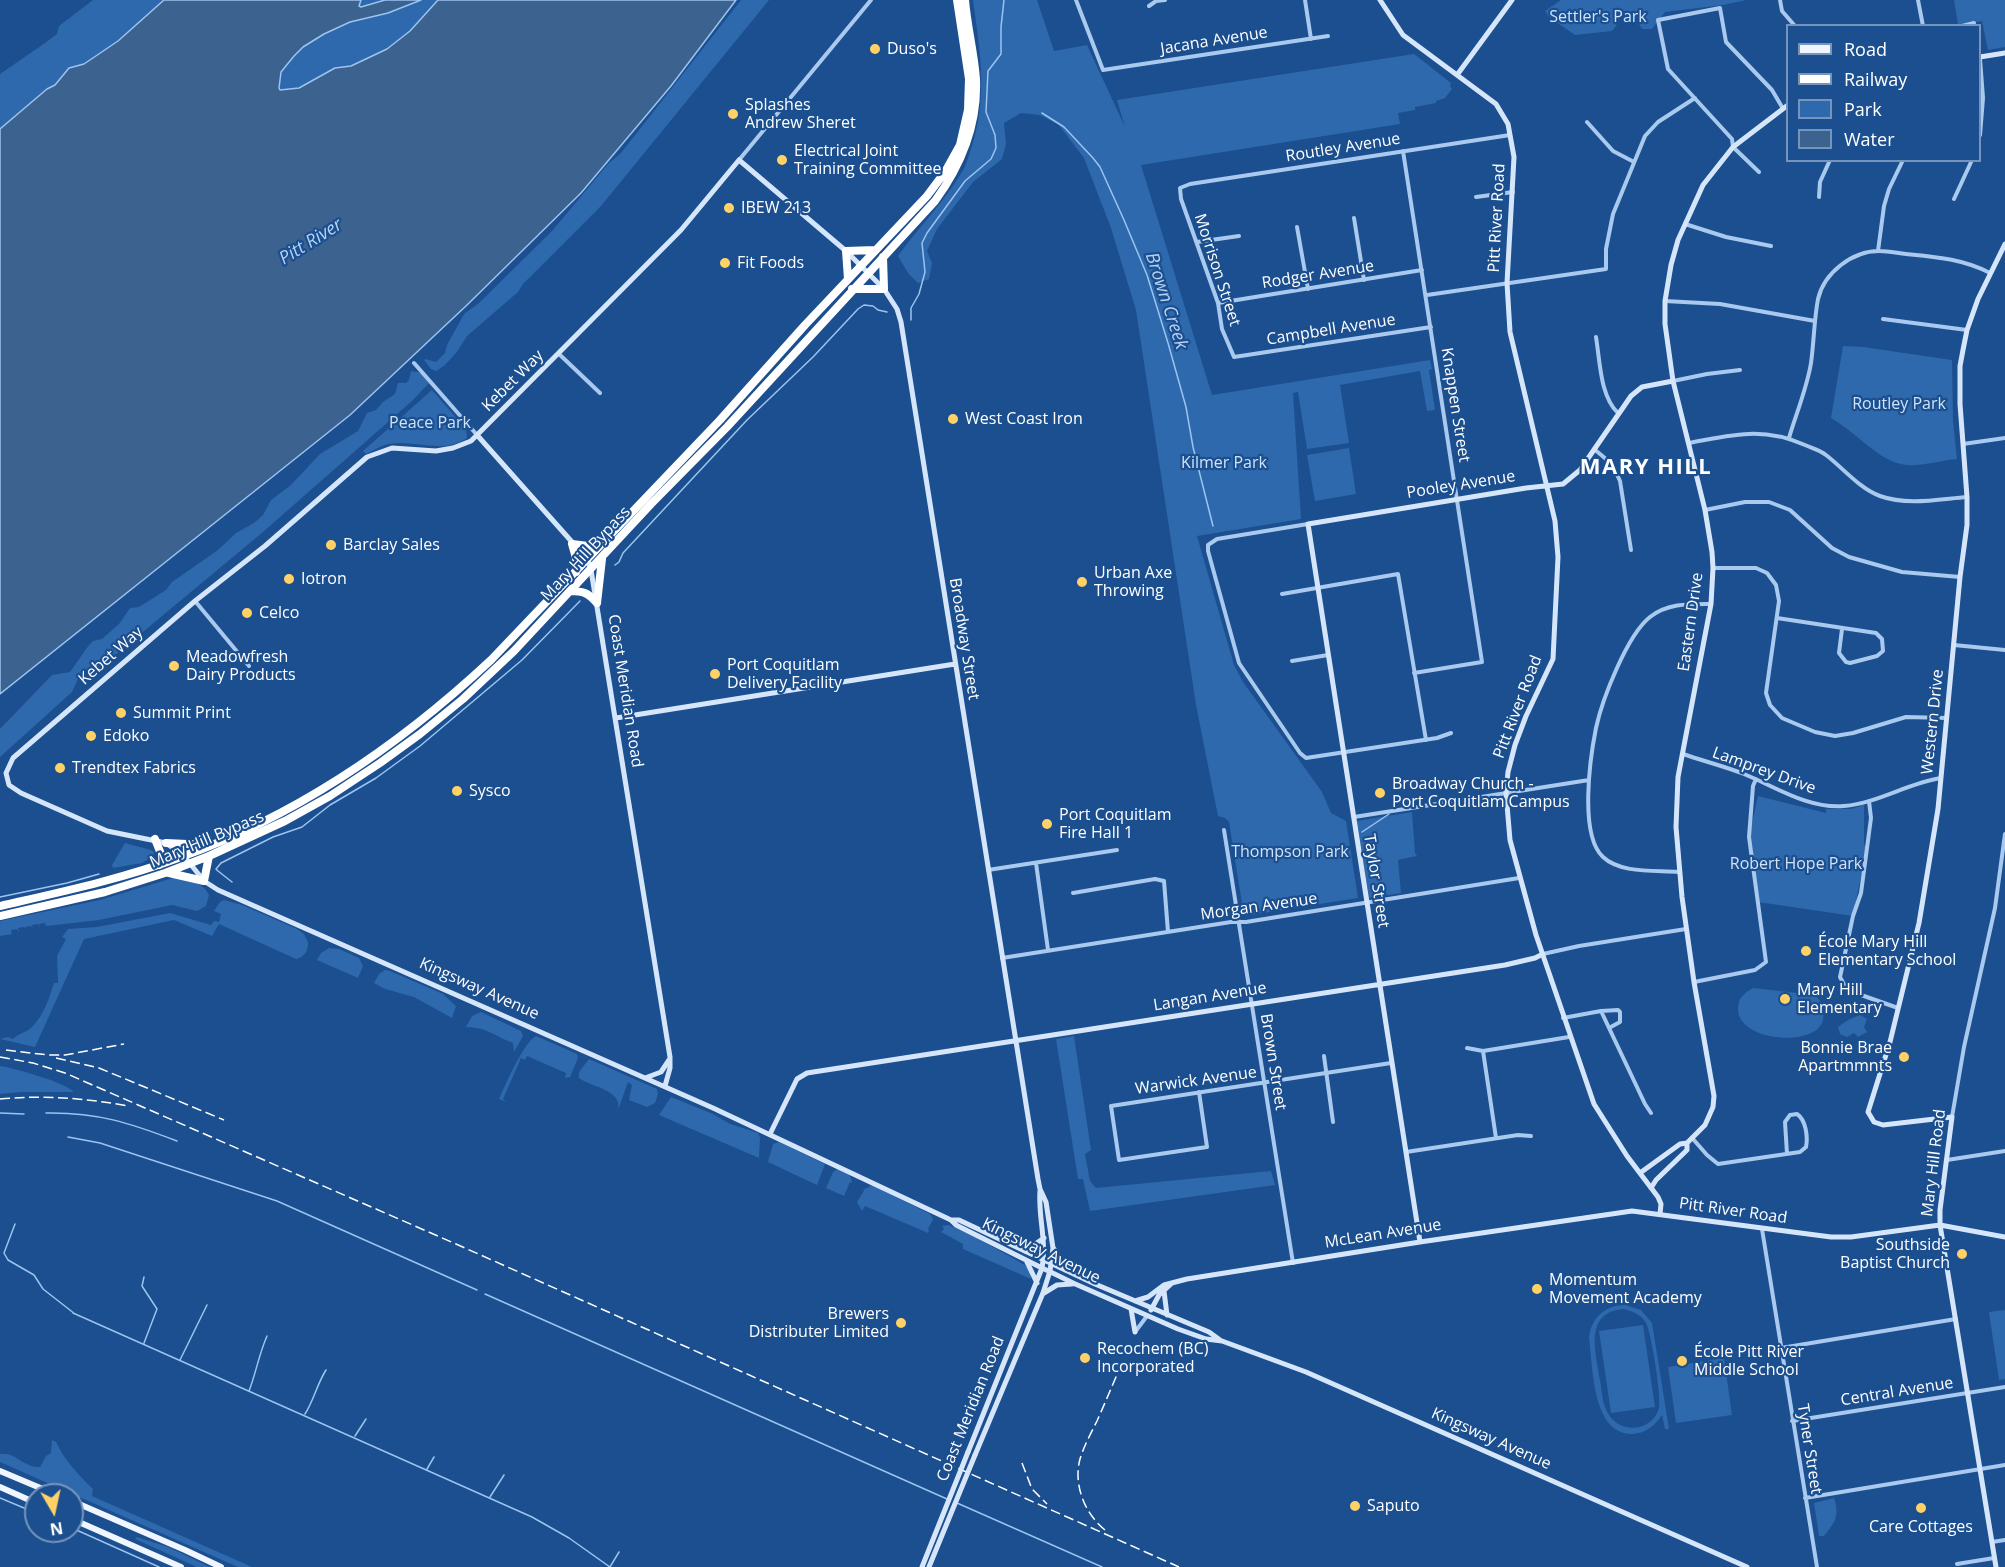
<!DOCTYPE html>
<meta charset="utf-8">
<style>
body{margin:0}
#map{position:relative;width:2005px;height:1567px;overflow:hidden;background:#1b4f8f;font-family:"Open Sans",sans-serif}
canvas{display:block}
.legend{position:absolute;left:1786px;top:24px;width:195px;height:138px;box-sizing:border-box;background:#1b4f8f;border:2px solid #7695bc;margin:0;padding:8px 10px;list-style:none;font-size:18px;color:#fff}
.legend li{display:flex;align-items:center;gap:12px;height:30px}
.legend b{width:30px;border:2px solid #7695bc}
.north{position:absolute;left:24px;top:1483px;width:60px;height:60px;box-sizing:border-box;background:#1b4f8f;border:2px solid #7695bc;border-radius:50%;rotate:171deg;font-size:16px;font-weight:700;line-height:24px;text-align:center;color:#fff}
.north::after{content:'';display:block;margin:auto;width:21px;height:27px;background:#ffd166;clip-path:polygon(50% 0,100% 100%,50% 72%,0 100%)}
</style>
<div id="map">
<canvas width="2005" height="1567"></canvas>
<ul class="legend">
<li><b style="height:8px;background:#f0f6ff"></b>Road</li>
<li><b style="height:8px;background:#fff"></b>Railway</li>
<li><b style="height:16px;background:#2e69ad"></b>Park</li>
<li><b style="height:16px;background:#3c6290"></b>Water</li>
</ul>
<div class="north">N</div>
</div>
<script>
const context = document.querySelector('canvas').getContext('2d');
context.lineJoin = 'round';
function fill(path, color) { context.fillStyle = color; context.fill(path, 'evenodd'); }
function strokePath(path, color, width, dash) { context.strokeStyle = color; context.lineWidth = width; context.lineCap = dash ? 'butt' : 'round'; context.setLineDash(dash || []); context.stroke(path); }
function label(font, color, halo, rows, align = 'center') {
  context.font = font + ' "Open Sans",sans-serif'; context.lineWidth = 4.5; context.setLineDash([]); context.textBaseline = 'middle'; context.strokeStyle = halo; context.fillStyle = color; for (const [text, x, y, turn = 0] of rows) {
    context.save(); context.translate(x, y); context.rotate((+turn || 0) * Math.PI / 180); context.textAlign = isNaN(turn) ? turn : align; if (halo) context.strokeText(text, 0, 0); context.fillText(text, 0, 0); context.restore();
  }
}
fill(new Path2D(`
 M93 0H172L0 143V74L45 43 57 34 59 26Z
 M341 0H457L405 50 297 88 279 90 281 72 285 67Z
 M741 0H769L601 206 523 284 518 292 467 336 457 352 444 366 436 371 431 369 424 360 426 359 436 362 445 353 447 345 464 314 479 303 552 231 609 163 621 153Z
 M973 0H1037L1054 51 1087 45 1125 127 1117 100 1414 54 1451 83 1450 86 1452 89 1445 98 1436 101V103L1415 107V110L1398 113 1400 124 1141 165 1212 395 1430 360 1432 369 1429 370 1435 410 1427 411 1420 371 1340 385 1349 443 1307 449 1298 392 1293 393 1301 519 1197 536 1234 665 1243 682 1322 792 1331 813 1346 821 1358 898 1244 916 1229 822 1225 818 1218 816 1196 705 1136 310 1111 228 1084 158 1059 125 1040 115 1021 113 1004 123 1006 144 1002 159 973 182 937 229 927 251 932 263 929 279 918 283 908 273 898 256C919 227 944 202 962 172 967 164 969 154 972 146 988 94 980 52 973 0Z
 M1561 0H1746L1723 5 1665 12 1652 29H1642L1639 24 1637 13 1622 11 1616 26 1612 31 1575 35 1549 17 1545 11Z
 M1954 0H2005V47L1988 50 1982 21 1958 25Z
 M1843 346 1863 347 1952 360 1953 421 1957 459C1944 460 1918 467 1906 465 1879 462 1855 431 1831 418Z
 M411 371 422 373 429 383 412 401 263 532 102 666 86 670 78 679 72 692 0 757V729L52 675 70 672 89 645 93 641 102 639 119 624 130 608 139 607 166 590 172 582 218 550 236 533 254 523 263 515 271 500 291 485 320 454 358 431 367 413 376 410 383 402 395 394 398 383H406L409 380Z
 M432 390 466 429 467 438C441 455 415 439 388 444 380 446 373 451 366 454L363 451Z
 M1349 448 1356 494 1315 501 1307 455Z
 M1758 796 1826 813V809H1851L1864 805V845L1867 846 1853 916 1758 902 1749 837Z
 M1412 812 1415 853 1417 856 1398 860 1401 893 1369 898 1357 821Z
 M125 843 151 850 154 852 153 856 142 863 113 868 112 865Z
 M173 878C186 878 203 882 209 895L206 906 197 911 172 905 99 920 46 926 45 923 39 924 40 928 38 924 32 925 33 929 31 926 25 927 26 930 24 927 18 928 19 933 17 929 11 930 12 934 0 936V921L100 900Z
 M224 900 242 905 297 929 304 934 308 942C308 951 305 957 296 959L219 924 212 936 174 920 84 939 35 1047 0 1039 8 1037 13 1039C19 1033 28 1032 33 1026 44 1014 49 999 54 983H58L57 956 66 939 62 937 68 929 97 927 170 913 211 925 214 921 219 922 221 914 214 911 220 902Z
 M329 948 339 949 359 958 363 966 358 978 317 960 321 953Z
 M385 970 390 971 443 994 456 1006 452 1018 414 997 385 989 374 983 379 974Z
 M1753 988 1815 995C1822 1002 1825 1010 1823 1020 1817 1048 1738 1042 1738 1009 1738 998 1744 993 1753 988Z
 M481 1012 521 1031 523 1036 514 1052 513 1043C494 1036 487 1027 466 1027L472 1016Z
 M1860 1015 1867 1019 1864 1027 1867 1032 1858 1037 1854 1033 1847 1037 1840 1034 1838 1027 1848 1020Z
 M536 1036 577 1054 578 1058 570 1077 565 1078 566 1073 527 1056 525 1060 521 1058 503 1099 506 1102 499 1099C506 1084 523 1043 536 1036Z
 M1074 1036 1091 1150 1085 1154 1090 1181 1096 1188 1271 1171 1275 1185 1090 1211 1083 1179H1078L1056 1039Z
 M589 1059 657 1089 658 1094 655 1103 647 1107 629 1100 632 1085 628 1082 618 1110C623 1090 591 1087 579 1078V1072Z
 M0 1066C14 1068 67 1083 74 1092H21L0 1094Z
 M671 1097 713 1114 730 1124 758 1133 760 1138 759 1158 659 1115Z
 M779 1142 825 1164 817 1185 768 1162 773 1144Z
 M839 1168C846 1172 851 1174 852 1183L850 1182 844 1196 826 1188 833 1172Z
 M872 1185 930 1214 933 1219 928 1229 929 1230 928 1233 865 1206 862 1211 857 1202 864 1191 863 1190Z
 M948 1225 968 1233 1025 1265 1030 1271 1031 1279 963 1249V1244L941 1232 944 1229 942 1226Z
 M1625 1305 1641 1310 1652 1323 1669 1429H1665L1662 1415C1655 1425 1646 1434 1631 1434 1592 1433 1593 1367 1589 1338 1591 1318 1605 1305 1625 1305ZM1623 1309C1632 1311 1641 1314 1646 1323 1651 1331 1662 1399 1659 1408 1652 1432 1621 1434 1609 1415 1602 1405 1602 1391 1600 1380 1596 1353 1583 1313 1623 1309Z
 M2005 1310V1379L1999 1380 1989 1312Z
 M1643 1325 1655 1407 1611 1413 1599 1331Z
 M1724 1358 1732 1415 1676 1423 1668 1367Z
 M52 1440 56 1442C63 1458 80 1477 93 1489L92 1496 252 1567H238L0 1462V1454C15 1451 24 1468 40 1467L46 1456 51 1453Z
 M1834 1498C1840 1515 1835 1523 1824 1536H1819L1814 1503Z
 M137 1537 168 1547 210 1567H197L135 1539Z`), '#2e69ad');
const water = new Path2D(`
 M164 0H361L359 6 361 7 385 0H421L388 13 350 22 324 34 303 47 294 56 281 72 279 88 280 90 299 88 335 68 351 66 387 49 410 31 438 0H736L671 86 581 193 467 305 350 415 0 694V129L47 89 55 85 69 68 84 64 118 41Z`);
fill(water, '#3c6290');
strokePath(water, '#9cc4f0', 1.5);
strokePath(new Path2D(`
 M1042 113 1064 127 1093 158 1100 167 1124 220 1147 275 1168 343 1186 407 1193 447 1213 526
 M911 320V308L919 294 925 272 922 243 927 233 965 181 991 159 996 148 995 135 986 112 988 71 1001 54V27L1004 0
 M615 565 619 562 623 553 747 420 813 357 858 309 864 305 873 306 878 310 887 312
 M1362 832 1389 814
 M232 882 218 871 216 869 221 863 273 837 302 827 330 805 376 778 420 746 522 660 580 601
 M0 897 67 883 99 874
 M0 1113 24 1114
 M46 1113C97 1112 130 1123 177 1141
 M68 1137 100 1143 277 1201 477 1290
 M15 1224 4 1253 8 1260 34 1275 43 1289 75 1314
 M144 1277 142 1286 157 1309 144 1343
 M485 1294 947 1499
 M73 1313 532 1517 569 1538 610 1567
 M180 1360 207 1305
 M249 1391C256 1373 259 1354 267 1336
 M305 1414C314 1400 317 1384 326 1370
 M355 1436 366 1419
 M427 1469 434 1457
 M490 1497 504 1475
 M0 1498 36 1513
 M957 1503 1102 1567
 M72 1528 159 1567
 M610 1567 619 1552`), '#9cc4f0', 1.5);
strokePath(new Path2D(`
 M1076 0 1103 70 1328 36
 M1305 0 1311 39
 M1780 0 1782 11 1795 26
 M1918 0 1923 26
 M1149 6 1156 1 1165 0
 M1962 26 1974 23
 M1980 59 1983 98 1980 135
 M1587 122 1613 151 1634 162
 M1403 151 1482 662 1414 673
 M739 160 871 0
 M1759 172 1733 147 1732 139 1668 69 1658 20 1720 8 1726 42 1772 90 1782 107
 M1476 197 1513 192
 M1819 197 1820 182 1830 160
 M1954 199 1972 160
 M1354 218 1364 280
 M1685 224 1726 237 1771 246
 M1297 227 1308 289
 M1197 242 1239 236
 M1878 251 1884 206 1889 189 1903 160
 M1427 295 1606 269V249L1613 214 1645 136 1658 122 1695 98
 M1665 301 1720 304 1815 321
 M1218 303 1422 270
 M1883 319 1967 330
 M1431 327 1234 357 1222 329 1218 303 1181 199 1180 188 1190 184 1510 135
 M1596 337C1600 361 1600 396 1618 413
 M559 354 600 393
 M414 363 477 435
 M1673 381 1707 374 1740 370
 M1789 438C1796 414 1807 388 1811 363 1814 342 1814 320 1818 299 1824 273 1852 251 1879 251 1888 251 1897 253 1906 254 1936 257 1963 259 1990 273
 M1689 443C1733 435 1762 426 1805 445 1812 448 1820 450 1826 455 1843 468 1860 489 1880 496 1907 506 1940 499 1967 497
 M1963 444 2005 438
 M1594 449 1612 464 1620 481 1631 550
 M1705 510 1745 502H1769L1790 510 1832 548 1849 557 1902 572 1960 577
 M1308 524 1217 539 1208 545V551L1239 663 1300 753 1306 758 1437 738 1451 733
 M1713 568H1756L1767 573 1776 585 1779 601 1766 693 1770 705 1782 718 1815 732 1835 736 1853 733 1906 717 1947 718
 M1282 594 1398 574 1426 740
 M195 601 249 666
 M1777 618 1876 633 1882 639 1883 651 1877 656 1850 663 1846 662 1839 653 1842 629
 M1954 645 2005 650
 M1292 661 1328 655
 M1683 754C1703 761 1724 766 1744 774 1776 787 1808 809 1844 806 1878 803 1908 783 1941 778
 M1869 801 1871 818 1861 893 1853 916 1840 977 1847 990 1898 1008
 M1354 817 1589 780
 M1224 830 1293 1263
 M1036 863 1048 950
 M988 870 1117 850
 M1679 872C1656 870 1621 874 1603 857 1579 835 1590 758 1596 728 1602 700 1627 635 1650 617 1668 603 1689 604 1711 604
 M1073 893 1155 879 1164 881 1168 932
 M1543 954 1579 946 1686 929
 M1002 958 1231 922H1246L1519 878
 M1694 982 1755 970 1766 962 1749 837 1753 786 1756 779
 M1601 1011 1618 1010 1620 1012V1022L1609 1028
 M1563 1018 1601 1011 1645 1104 1651 1113
 M1467 1048 1483 1051 1569 1037
 M1483 1051 1496 1138
 M1324 1056 1333 1122
 M1199 1092 1207 1147 1119 1160 1111 1106 1391 1063
 M1952 1117 1964 1047 1995 908 2005 834
 M1693 1139 1707 1155 1718 1164 1800 1152 1806 1147C1808 1137 1806 1120 1797 1114L1790 1115 1785 1122 1787 1154
 M1406 1152 1518 1135 1531 1136
 M1947 1160 2005 1151
 M1762 1229 1817 1567
 M1135 1332 1147 1316
 M1781 1348 1956 1319
 M1792 1421 2005 1387
 M1805 1498 2005 1465
 M1992 1542 2005 1540
 M1957 1564 1994 1558`), '#a9c9ee', 4);
strokePath(new Path2D(`
 M1380 0 1403 35 1496 104 1508 124 1514 157 1507 283 1510 332 1555 521 1558 557 1553 659 1526 716 1515 745 1508 772 1506 793 1510 840 1536 935 1594 1104 1627 1156 1658 1197 1661 1204 1660 1214
 M1980 57 2005 53
 M1457 75 1512 0
 M477 435 588 560 591 570 670 1057V1068L665 1086
 M616 718 955 664
 M645 1078 661 1072 669 1060
 M770 1134 797 1079 807 1073 1505 965 1535 958 1543 954
 M1640 1173 1680 1144 1687 1143 1705 1125 1713 1107 1714 1096 1694 982 1682 897 1676 827 1678 777 1711 604 1713 568 1712 552 1705 510 1673 381 1665 324V301L1671 265 1678 240 1703 185 1733 147 1788 105
 M1651 1188 1656 1180 1687 1150V1143
 M951 1220H959L1095 1284 1209 1332 1220 1340
 M1420 1242 1308 524 1526 488 1563 484 1580 470 1631 396 1642 387 1673 381
 M1054 1249 1065 1270
 M1025 1251 1044 1238
 M1026 1260 1037 1283
 M1164 1291 1167 1315
 M1044 1293 1057 1285 1072 1284
 M1135 1301 1148 1297 1164 1285 1187 1279 1420 1242 1632 1211 1831 1237H1851L1940 1225 2005 1237
 M1131 1309 1135 1332
 M1151 1310 1159 1295 1171 1284
 M968 1452 1042 1268C1047 1241 1038 1217 1040 1191
 M975 1455 1043 1293 1050 1271 1053 1248 1046 1202 1040 1189 1038 1179 901 322 897 309 884 289 846 251 739 160 681 230 471 441 453 448 436 451 392 448 367 457 265 546 195 601 13 758 6 773 9 785 21 793 107 831 166 843 184 856 204 881 218 890 713 1108 951 1220 956 1225 1042 1268C1053 1273 1063 1278 1073 1283L1178 1329 1206 1339 1222 1341 1306 1372 1747 1567
 M1996 1567 1940 1225V1210L1952 1117 1883 1125 1874 1122 1868 1112 1890 1042 1919 923 1938 809 1960 577 1967 525V497L1960 404V366L1963 350 1967 330 1978 299 2005 244`), '#d6e6fa', 5);
strokePath(new Path2D(`
 M0 1471 57 1495
 M0 1487 36 1503
 M72 1501 185 1550 221 1567
 M72 1519 181 1567`), '#f0f6ff', 6);
strokePath(new Path2D(`
 M848 279 846 251 875 250
 M852 289H884L883 257
 M576 572V558L572 544 588 546 603 543
 M570 591C584 591 588 593 597 603
 M597 603 602 559
 M155 839 161 854 159 865
 M166 843 208 845
 M169 873 204 881 209 856
 M0 906C61 892 122 879 181 857 298 815 401 744 491 660L720 420 805 325 927 196 945 172 960 145 968 110 969 79 957 0
 M0 916 105 892 165 873 209 856 285 821 330 796 380 763 420 734 463 699 514 651 651 504 727 427 935 201C962 164 978 125 976 79 974 52 967 26 965 0`), '#fff', 8);
strokePath(new Path2D(`
 M6 1050 48 1055H65L124 1044
 M0 1057 33 1063 65 1073 456 1244 1179 1567
 M56 1058 99 1068 224 1120
 M0 1099C44 1095 85 1098 128 1106
 M1022 1463 1032 1489 1047 1504
 M1105 1530C1085 1514 1073 1485 1080 1459 1084 1446 1091 1433 1097 1421 1106 1401 1114 1381 1123 1361`), '#fff', 1.5, [10, 4.5]);
strokePath(new Path2D(`
 M922 1567 968 1452
 M929 1567 975 1455`), '#d6e6fa', 5);
for (const [x, y, r, color] of [
 [875,49,6,"#ffd166"],
 [733,114,6,"#ffd166"],
 [782,160,6,"#ffd166"],
 [729,208,6,"#ffd166"],
 [725,263,6,"#ffd166"],
 [953,419,6,"#ffd166"],
 [331,545,6,"#ffd166"],
 [289,579,6,"#ffd166"],
 [1082,582,6,"#ffd166"],
 [247,613,6,"#ffd166"],
 [174,666,6,"#ffd166"],
 [715,674,6,"#ffd166"],
 [121,713,6,"#ffd166"],
 [91,736,6,"#ffd166"],
 [60,768,6,"#ffd166"],
 [457,791,6,"#ffd166"],
 [1380,793,6,"#ffd166"],
 [1047,824,6,"#ffd166"],
 [1806,951,6,"#ffd166"],
 [1785,999,6,"#ffd166"],
 [1904,1057,6,"#ffd166"],
 [1962,1254,6,"#ffd166"],
 [1537,1289,6,"#ffd166"],
 [901,1323,6,"#ffd166"],
 [1085,1358,6,"#ffd166"],
 [1682,1361,6,"#ffd166"],
 [1355,1506,6,"#ffd166"],
 [1921,1508,6,"#ffd166"]
]) { const dot = new Path2D(); dot.arc(x, y, r, 0, 2 * Math.PI); context.fillStyle = color; context.fill(dot); strokePath(dot, '#1b4f8f', 2); }
label('16px', '#cfe3fa', '#1b4f8f', [
 ["Settler's Park",1598,17],
 ["Routley Park",1899,404],
 ["Peace Park",430,423],
 ["Kilmer Park",1224,463],
 ["Thompson Park",1290,852],
 ["Robert Hope Park",1796,864]
]);
label('16px', '#fff', '#1b4f8f', [
 ["Jacana Avenue",1214,41,-9],
 ["Routley Avenue",1343,148,-9],
 ["Pitt River Road",1497,218,-87],
 ["Morrison Street",1217,270,72],
 ["Rodger Avenue",1318,275,-9],
 ["Campbell Avenue",1331,330,-9],
 ["Kebet Way",513,381,-45],
 ["Knappen Street",1455,405,81],
 ["Pooley Avenue",1461,485,-9],
 ["Mary Hill Bypass",586,554,-47],
 ["Eastern Drive",1691,622,-82],
 ["Broadway Street",964,639,81],
 ["Kebet Way",111,656,-41],
 ["Coast Meridian Road",625,691,81],
 ["Pitt River Road",1518,707,-69],
 ["Western Drive",1933,722,-84],
 ["Lamprey Drive",1764,771,20],
 ["Mary Hill Bypass",207,840,-23],
 ["Taylor Street",1376,881,81],
 ["Morgan Avenue",1259,907,-8],
 ["Kingsway Avenue",479,989,24],
 ["Langan Avenue",1210,997,-9],
 ["Brown Street",1273,1062,81],
 ["Warwick Avenue",1196,1081,-8],
 ["Mary Hill Road",1934,1163,-83],
 ["Pitt River Road",1733,1211,8],
 ["McLean Avenue",1383,1234,-9],
 ["Kingsway Avenue",1041,1251,26],
 ["Central Avenue",1897,1392,-9],
 ["Coast Meridian Road",971,1409,-68],
 ["Kingsway Avenue",1491,1439,24],
 ["Tyner Street",1809,1449,81]
]);
label('16px', '#fff', '#1b4f8f', [
 ["Duso's",887,49],
 ["Splashes",745,105],
 ["Andrew Sheret",745,123],
 ["Electrical Joint",794,151],
 ["Training Committee",794,169],
 ["IBEW 213",741,208],
 ["Fit Foods",737,263],
 ["West Coast Iron",965,419],
 ["Barclay Sales",343,545],
 ["Urban Axe",1094,573],
 ["Throwing",1094,591],
 ["Iotron",301,579],
 ["Celco",259,613],
 ["Meadowfresh",186,657],
 ["Dairy Products",186,675],
 ["Port Coquitlam",727,665],
 ["Delivery Facility",727,683],
 ["Summit Print",133,713],
 ["Edoko",103,736],
 ["Trendtex Fabrics",72,768],
 ["Broadway Church -",1392,784],
 ["Port Coquitlam Campus",1392,802],
 ["Sysco",469,791],
 ["Port Coquitlam",1059,815],
 ["Fire Hall 1",1059,833],
 ["École Mary Hill",1818,942],
 ["Elementary School",1818,960],
 ["Mary Hill",1797,990],
 ["Elementary",1797,1008],
 ["Bonnie Brae",1892,1048,"right"],
 ["Apartmmnts",1892,1066,"right"],
 ["Southside",1950,1245,"right"],
 ["Baptist Church",1950,1263,"right"],
 ["Momentum",1549,1280],
 ["Movement Academy",1549,1298],
 ["Brewers",889,1314,"right"],
 ["Distributer Limited",889,1332,"right"],
 ["Recochem (BC)",1097,1349],
 ["Incorporated",1097,1367],
 ["École Pitt River",1694,1352],
 ["Middle School",1694,1370],
 ["Saputo",1367,1506],
 ["Care Cottages",1921,1527,"center"]
], 'left');
label('italic 18px', '#b5d3f5', '#1b4f8f', [
 ["Pitt River",311,242,-32],
 ["Brown Creek",1166,301,72]
]);
context.letterSpacing = '1.5px';
label('bold 22px', '#fff', '#1b4f8f', [
 ["MARY HILL",1646,468]
]);
context.letterSpacing = '0px';
</script>
